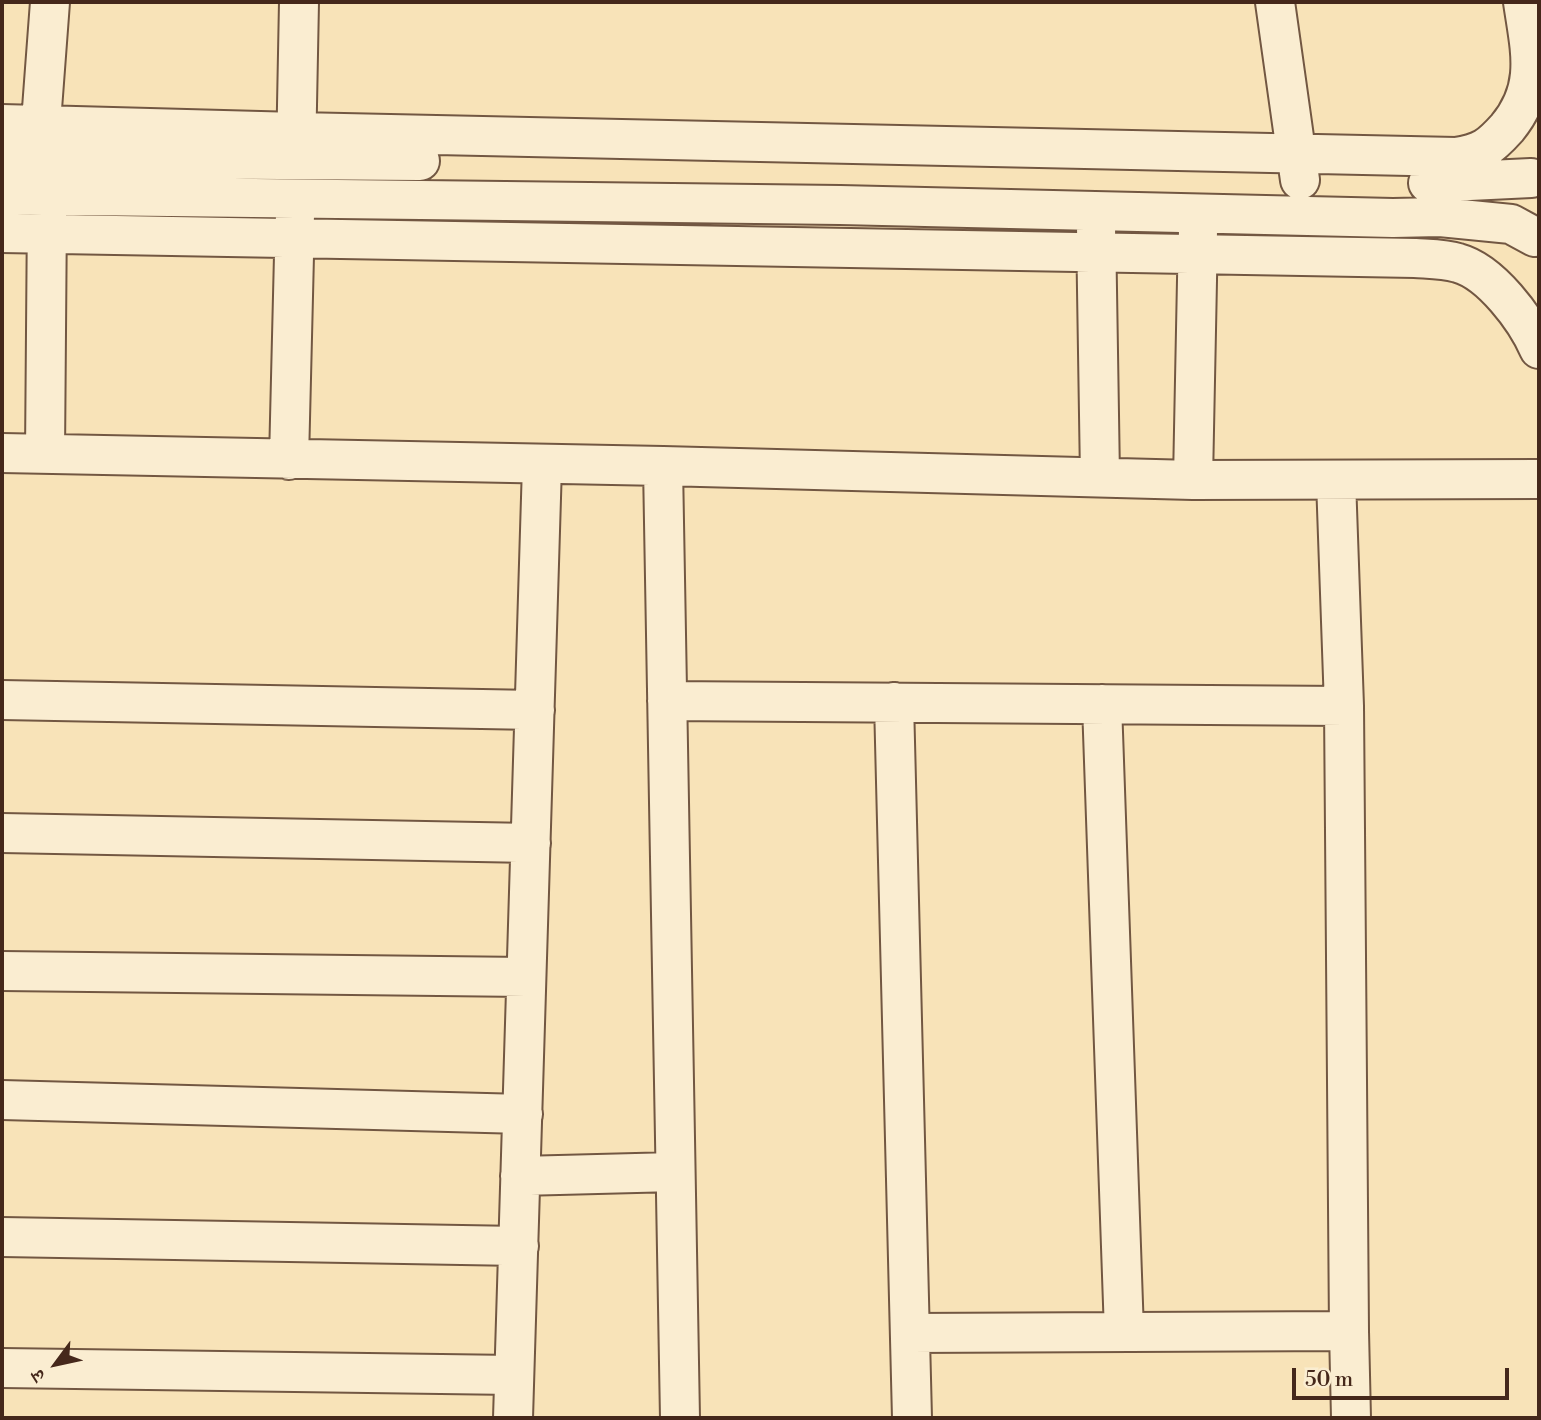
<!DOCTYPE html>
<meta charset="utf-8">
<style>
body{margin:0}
#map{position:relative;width:1541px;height:1420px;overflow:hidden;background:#f8e3b8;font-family:"Libre Bodoni","Noto Serif Devanagari",serif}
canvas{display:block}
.frame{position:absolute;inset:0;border:4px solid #45281b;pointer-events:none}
.north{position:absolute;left:21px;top:1329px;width:70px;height:70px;-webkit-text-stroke:5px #faedd1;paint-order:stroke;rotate:237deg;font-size:19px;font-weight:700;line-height:28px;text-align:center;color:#45281b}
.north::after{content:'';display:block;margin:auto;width:24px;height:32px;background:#45281b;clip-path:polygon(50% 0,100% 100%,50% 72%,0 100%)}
.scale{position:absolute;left:1292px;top:1368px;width:217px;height:32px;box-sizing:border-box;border:4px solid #45281b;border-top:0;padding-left:9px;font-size:21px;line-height:24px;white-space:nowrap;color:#45281b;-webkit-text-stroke:5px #faedd1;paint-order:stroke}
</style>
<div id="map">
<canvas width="1541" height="1420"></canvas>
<div class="frame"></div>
<div class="north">उ</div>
<div class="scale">50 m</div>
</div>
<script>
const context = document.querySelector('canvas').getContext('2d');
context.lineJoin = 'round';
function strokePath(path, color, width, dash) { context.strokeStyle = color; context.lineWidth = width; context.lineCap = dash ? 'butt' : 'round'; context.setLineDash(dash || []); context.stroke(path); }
const minor = new Path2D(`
 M1275 2 1300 180
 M2 124 297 132 1456 157C1482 153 1490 147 1507 128 1541 87 1530 50 1523 2
 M39 149 50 2
 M296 157 299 2
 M2 158 420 161
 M1428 183 1531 178
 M2 195 840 205 1393 218 1440 217 1511 224 1535 237
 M1096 227 1100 477
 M2 233 1415 258C1429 259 1445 259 1458 263 1491 272 1526 319 1539 349
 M2 453 663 466 1193 480 1539 479
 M45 454 47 209
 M289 460 295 214
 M663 466 680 1418
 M1193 480 1198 230
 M1336 480 1344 706 1349 1331 1351 1418
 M2 700 535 710
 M667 701 1344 706
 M894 702 912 1418
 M1102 704 1124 1332
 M2 833 531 843
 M2 971 526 977
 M2 1100 523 1114
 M520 1176 675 1172
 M2 1237 519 1246
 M910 1333 1349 1331
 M2 1368 514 1375
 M513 1418 542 465`);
strokePath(minor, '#725742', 42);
strokePath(minor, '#faedd1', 38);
</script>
